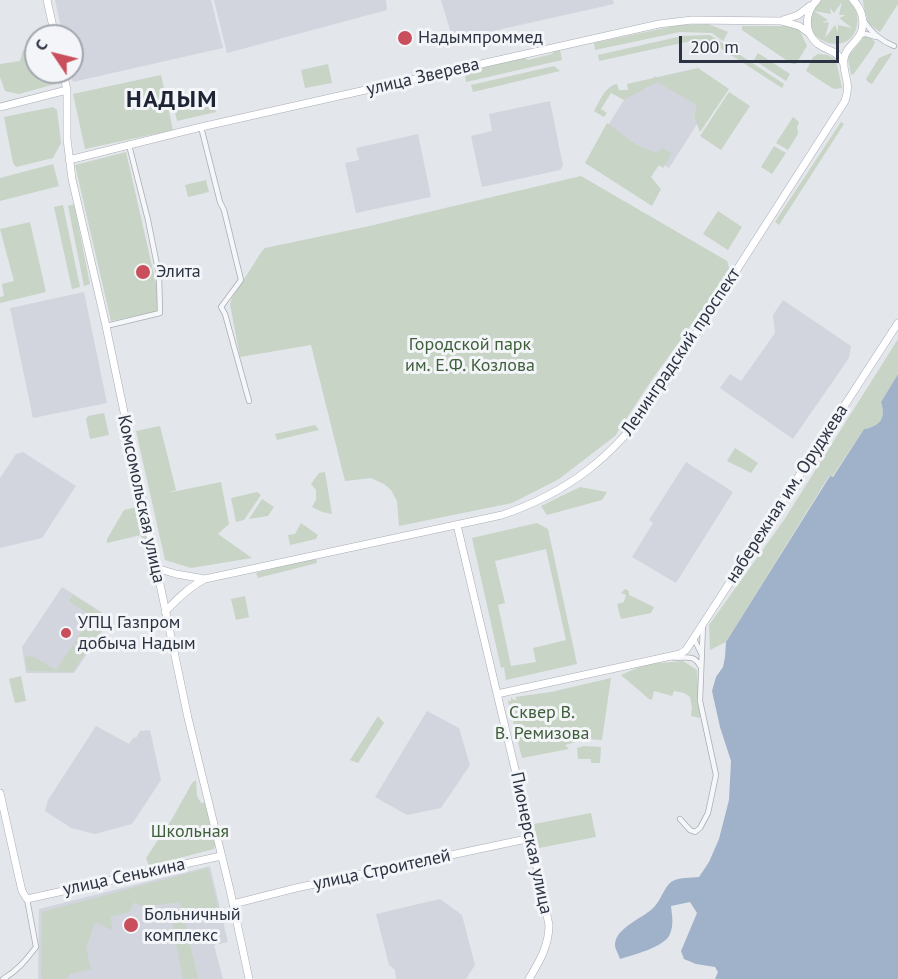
<!DOCTYPE html>
<meta charset="utf-8">
<style>
body{margin:0}
#map{position:relative;width:898px;height:979px;overflow:hidden;background:#e3e6eb;font-family:"PT Sans",sans-serif}
canvas{display:block}
.north{position:absolute;left:24px;top:24px;width:60px;height:60px;box-sizing:border-box;background:#f3f5f8;border:2px solid #a3a7af;border-radius:50%;rotate:305deg;font-size:16px;font-weight:700;line-height:24px;text-align:center;color:#2c3342}
.north::after{content:'';display:block;margin:auto;width:21px;height:27px;background:#c94f5c;clip-path:polygon(50% 0,100% 100%,50% 72%,0 100%)}
.scale{position:absolute;left:679px;top:36px;width:160px;height:27px;box-sizing:border-box;border:3px solid #2c3342;border-top:0;padding-left:8px;font-size:18px;line-height:21px;white-space:nowrap;color:#2c3342;-webkit-text-stroke:4px #f3f5f8;paint-order:stroke}
</style>
<div id="map">
<canvas width="898" height="979"></canvas>
<div class="north">С</div>
<div class="scale">200 m</div>
</div>
<script>
const context = document.querySelector('canvas').getContext('2d');
context.lineJoin = 'round';
function fill(path, color) { context.fillStyle = color; context.fill(path, 'evenodd'); }
function strokePath(path, color, width, dash) { context.strokeStyle = color; context.lineWidth = width; context.lineCap = dash ? 'butt' : 'round'; context.setLineDash(dash || []); context.stroke(path); }
function label(font, color, halo, rows, align = 'center') {
  context.font = font + ' "PT Sans",sans-serif'; context.lineWidth = 6; context.setLineDash([]); context.textBaseline = 'middle'; context.strokeStyle = halo; context.fillStyle = color; for (const [text, x, y, turn = 0] of rows) {
    context.save(); context.translate(x, y); context.rotate((+turn || 0) * Math.PI / 180); context.textAlign = isNaN(turn) ? turn : align; if (halo) context.strokeText(text, 0, 0); context.fillText(text, 0, 0); context.restore();
  }
}
fill(new Path2D(`
 M55 0H211L223 48 73 82 70 72H72V36H63Z
 M214 0H386L387 10 227 53Z
 M441 0H613L614 4 453 40Z
 M655 76 700 105 693 117 699 121 669 168 656 160 599 140 635 82 646 89Z
 M550 101 563 166 560 170 482 187 471 136 492 131 489 114Z
 M418 134 431 197 356 213 345 163 359 160 356 148Z
 M84 292 107 403 33 418 10 308Z
 M783 300 851 346 849 358 793 439 720 388 730 374 741 381 775 333 773 315Z
 M23 452 76 486 42 538 0 548V478L16 454Z
 M686 462 733 492 676 583 632 557 653 523 649 520Z
 M62 587 111 618 74 673H26L22 647Z
 M427 711 459 728 470 765 441 808 407 815 375 797Z
 M96 726 129 744 134 737 136 738 140 731 150 730 161 780 132 824 95 834 71 828 45 811 48 800Z
 M210 866 228 942 214 945 223 979H38L39 909Z
 M440 899 462 915 475 965 466 979H396L395 970 389 965 376 914Z`), '#d2d5dd');
fill(new Path2D(`
 M820 0H848C855 7 859 14 857 25 850 64 785 36 820 0ZM842 2 839 15H846L839 18 852 28 838 25V32L835 25 825 38 829 22 822 23 828 20 814 11 831 14 830 8 834 13Z
 M863 0H898V4L880 32 869 24C867 19 863 5 863 0Z
 M708 24 728 32 723 41 712 33 680 32 595 50 594 43 679 25Z
 M742 26H794L799 29 807 46 796 64H792L742 30Z
 M710 35 784 84 782 88 714 44 700 39 599 61 598 55 682 36Z
 M865 36 871 38 875 42 873 47 853 75 851 74 848 59 849 55Z
 M36 47V72H51L55 84 19 94 5 91 0 77V64L20 61 23 50Z
 M555 50H560L562 60 466 82 465 75 467 72 524 57 528 60 552 54Z
 M758 53 790 74 786 81 754 60Z
 M891 53 892 54 872 84 868 82 866 79 879 58Z
 M818 54 828 55 834 58 837 65 842 88 835 89 832 88 806 71 813 57Z
 M328 64 332 83 305 88 301 70Z
 M554 66 560 71 473 92 471 85Z
 M698 68 729 89 700 132 694 116 697 105 657 82 624 100 611 93 601 109 607 113 604 117 594 111C600 101 605 86 617 84L619 90H628L627 84Z
 M161 75 173 130 85 149 73 94Z
 M729 92 750 106 721 150 700 136Z
 M212 94 216 112 177 121 173 103Z
 M53 107 57 110 61 143 53 158 16 167 13 163 4 117Z
 M793 117 799 122 797 127 798 134 788 150 776 143Z
 M841 122 844 124 779 225 775 222Z
 M607 123 635 144 656 153 663 148 671 154 663 168 659 165 651 177 661 189 652 206 585 163Z
 M774 146 786 153 772 174 761 167Z
 M126 152 162 310 111 321 75 165Z
 M53 164 59 186 0 201V178Z
 M581 176 727 261 730 271 651 381 615 436 559 479 512 503 399 526 397 501 391 490 384 484 371 478 345 481 311 345 240 357 230 304 232 298 262 251 265 248 365 227Z
 M206 180 209 192 188 197 185 185Z
 M74 204 90 284 84 286 68 206Z
 M63 205 80 287 72 289 54 207Z
 M718 211 742 227 728 250 703 234Z
 M30 222 46 292 0 303V297L4 296 2 284 14 281 0 229Z
 M898 339V374L881 402C886 419 881 426 864 429L832 477 829 476 726 642 710 650 709 625 784 520Z
 M104 413 109 435 90 439 86 419 88 416Z
 M315 425 319 430 277 440 275 434Z
 M160 426 176 490 167 493 221 482 229 524 218 534 252 558 191 568 165 560 136 431Z
 M735 448 758 463 751 473 727 461Z
 M325 472 332 514 322 512 312 507 316 500V490L311 484 319 473Z
 M580 487 607 492 602 500 547 515 541 506Z
 M257 492 261 495 244 520 236 522 231 498Z
 M262 499 274 507 268 516 249 519Z
 M141 506 152 572 148 573 141 535 107 543V539L124 510Z
 M301 523 318 535 316 539 290 545 288 535 295 534Z
 M537 523 548 529 577 664 506 680 504 667 501 668 472 538ZM546 549 566 640 533 648 536 662 511 666 498 605 505 603 495 561Z
 M316 557 317 563 258 578 256 573Z
 M625 589 629 591V595L654 607 651 613 621 619 617 604 624 602 626 595 621 593Z
 M73 595 95 609V610H96L109 618 87 651 74 643 92 616 69 601Z
 M245 596 249 617 236 620 231 599Z
 M73 645 85 653 73 672 27 671 25 656 34 657 56 670Z
 M683 661 697 670 700 718 691 716 692 707 690 697 684 693 674 691 672 696 654 691 652 700 649 699 621 675 646 664Z
 M21 676 26 701 15 703 9 679Z
 M611 678 602 740 586 739 565 745 569 749 522 758 508 701H511V697L514 700 517 699 515 697 551 692Z
 M378 716 384 723 358 763 350 760Z
 M584 746 601 747 600 763H591V759H578L577 748Z
 M196 780 197 796 201 803 207 802 215 844 214 849 149 866 146 858 172 819 192 783Z
 M591 813 596 837 539 848 534 824Z
 M208 868 218 907 184 915 179 902C167 905 155 904 142 906L135 902 128 913 111 916 112 930 95 922 86 948 91 969 70 974 67 979H41L42 912Z
 M184 918 198 979H183L172 921Z`), '#c8d4c5');
fill(new Path2D(`
 M898 374V979H715L718 972 715 967 696 964 684 959 681 951 697 913 690 902 671 906C672 915 674 925 670 934 665 947 633 955 620 959 619 955 615 949 615 945 615 927 645 918 655 906 661 899 664 888 671 882 678 877 691 878 699 877L709 862 719 839 729 800 731 761 720 727 712 691 716 677 723 667 725 657 726 642 830 476 833 477 864 429C881 426 886 418 881 402Z`), '#a0b2c9');
const street = new Path2D(`
 M864 21C871 32 881 41 894 46
 M860 35 866 34 876 37
 M201 127 220 202 224 210 241 280 221 307 225 314 249 401
 M106 326 160 313 159 275 148 220 129 145
 M694 639 701 653
 M671 657C683 660 693 652 700 666
 M680 819 690 830 695 832 700 828 708 813 716 775 700 701 703 624
 M3 979C17 971 26 960 36 947L27 899`);
const secondary = new Path2D(`
 M47 0 55 36
 M817 0C805 12 803 32 818 44 830 53 834 47 844 64
 M783 20 798 15 810 6
 M63 72 67 90V139L72 179 106 326 188 718 230 890 249 979
 M0 107 67 90
 M69 160 201 127 659 24 692 20 781 21 799 26 809 33
 M457 525 528 824 549 925C549 946 539 962 529 979
 M156 568 176 574 205 579
 M165 612C177 599 189 587 205 579L502 515C569 492 613 457 654 399L845 101C852 81 842 75 844 59 845 50 852 45 857 39 867 27 863 10 853 0
 M497 694 680 654 686 650 898 323
 M0 793 19 878 22 891 27 899 221 856
 M233 904 296 888 531 838`);
strokePath(street, '#a8adb5', 6);
strokePath(secondary, '#a8adb5', 8);
strokePath(street, '#f6f7f9', 4.5);
strokePath(secondary, '#fff', 7);
for (const [x, y, r, color] of [
 [405,38,8,"#c94f5c"],
 [143,272,8,"#c94f5c"],
 [66,633,6,"#c94f5c"],
 [131,925,8,"#c94f5c"]
]) { const dot = new Path2D(); dot.arc(x, y, r, 0, 2 * Math.PI); context.fillStyle = color; context.fill(dot); strokePath(dot, '#f3f5f8', 2); }
label('18px', '#2c3342', '#f3f5f8', [
 ["Надымпроммед",418,38],
 ["Элита",156,272],
 ["УПЦ Газпром",78,623],
 ["добыча Надым",78,644],
 ["Больничный",144,915],
 ["комплекс",144,936]
], 'left');
label('18px', '#2c3342', '#f3f5f8', [
 ["улица Зверева",423,77,-13],
 ["Ленинградский проспект",681,352,-56],
 ["набережная им. Оруджева",787,494,-57],
 ["Комсомольская улица",141,499,78],
 ["Пионерская улица",531,843,78],
 ["улица Строителей",382,870,-12],
 ["улица Сенькина",124,877,-12]
]);
label('18px', '#3f5e3a', '#f3f5f8', [
 ["Городской парк",470,345],
 ["им. Е.Ф. Козлова",470,366],
 ["Сквер В.",542,713],
 ["В. Ремизова",542,734],
 ["Школьная",190,832]
]);
context.letterSpacing = '1.5px';
label('bold 24px', '#1e2433', '#f3f5f8', [
 ["НАДЫМ",172,100]
]);
context.letterSpacing = '0px';
</script>
